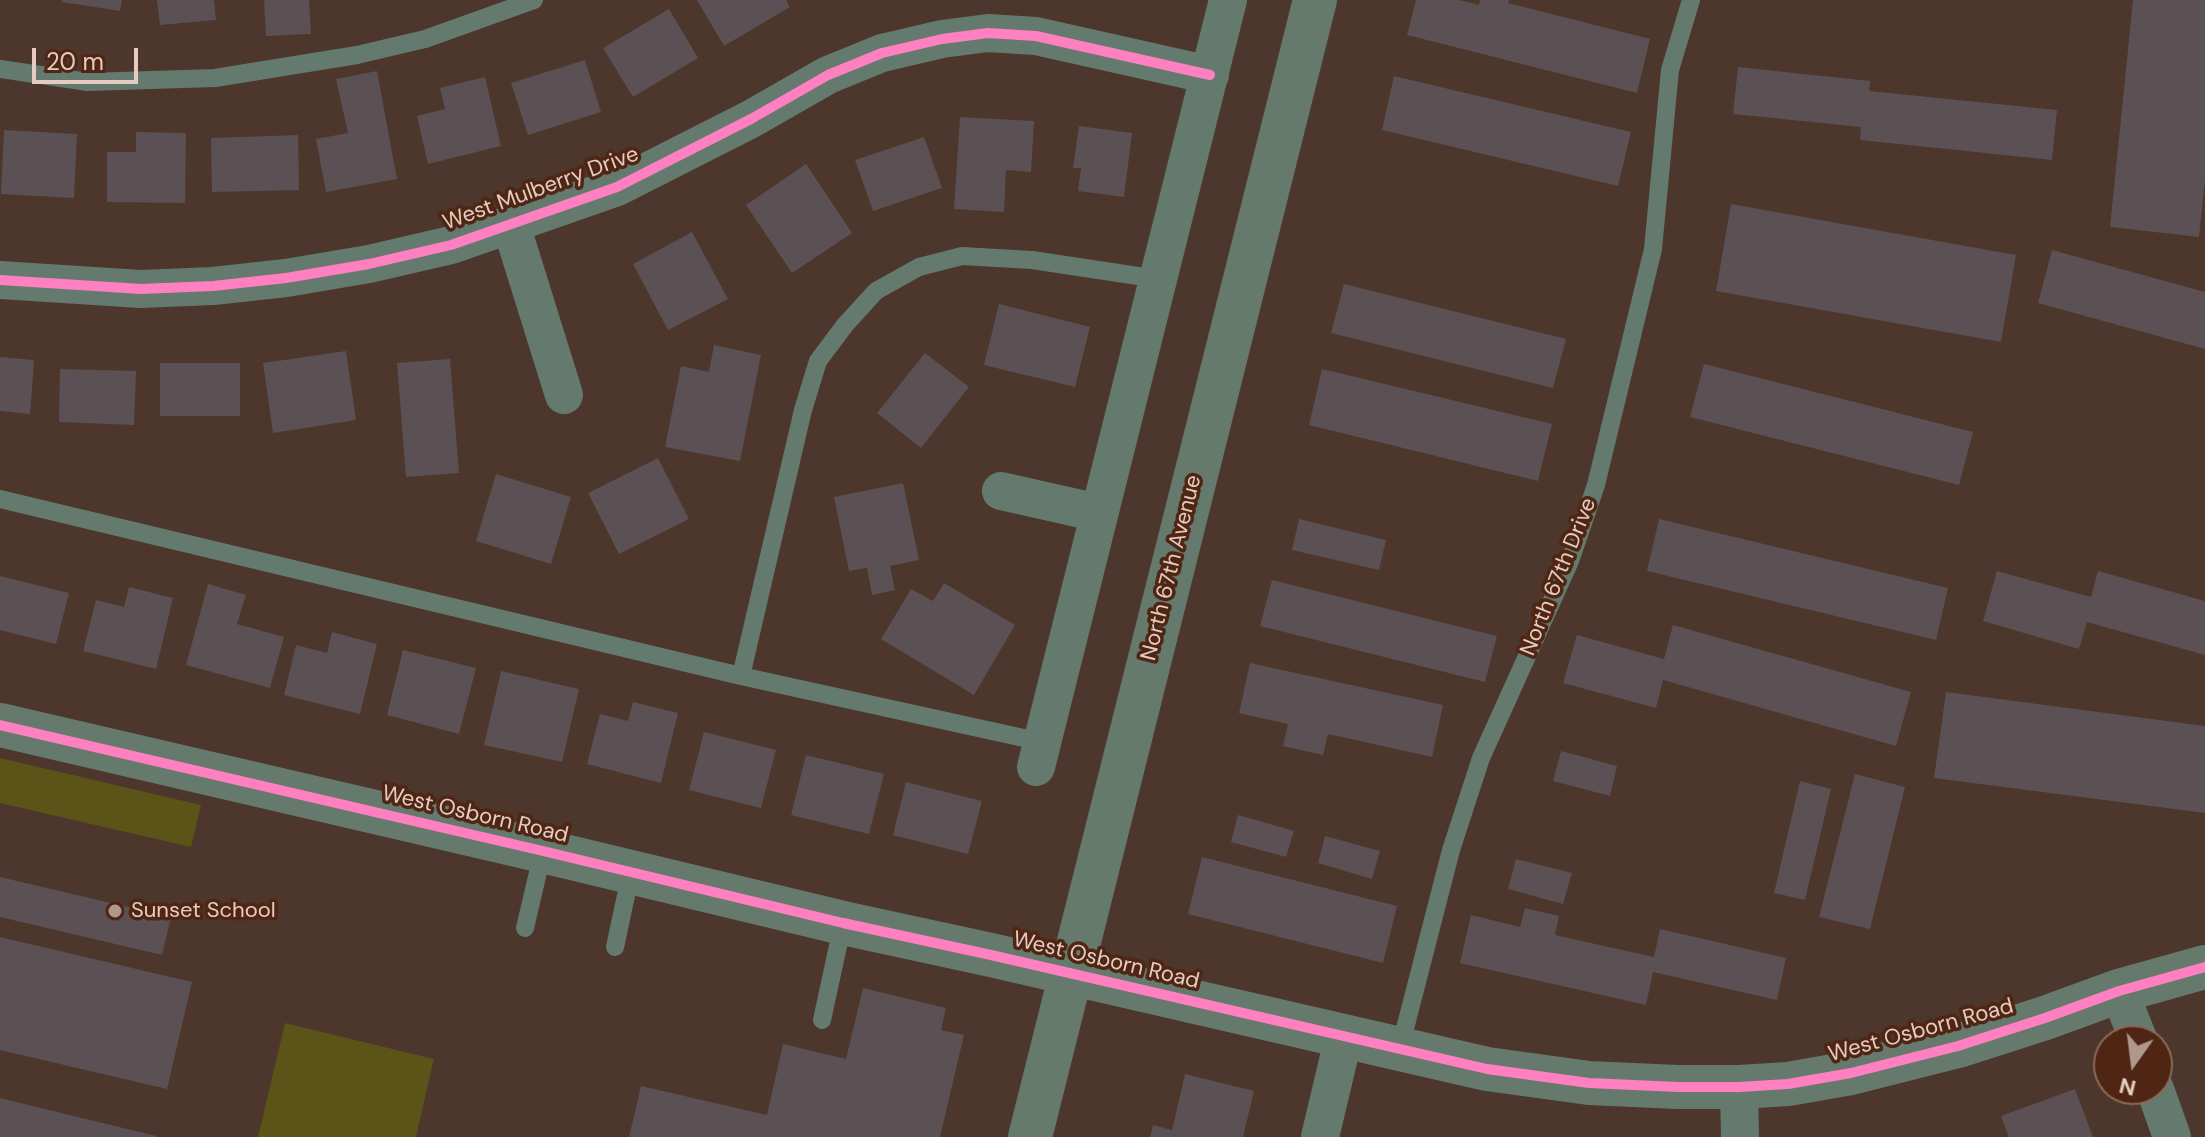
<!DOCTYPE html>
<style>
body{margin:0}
#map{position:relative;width:2205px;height:1137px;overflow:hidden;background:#4d362c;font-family:"DM Sans",sans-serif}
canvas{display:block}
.north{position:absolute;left:2093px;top:1025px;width:80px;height:80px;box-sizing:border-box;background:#4f2614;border:2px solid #8b6859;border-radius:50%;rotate:194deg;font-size:22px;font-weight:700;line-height:32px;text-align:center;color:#e5cbc0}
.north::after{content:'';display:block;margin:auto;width:28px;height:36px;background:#b0978c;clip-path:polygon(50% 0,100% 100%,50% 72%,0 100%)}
.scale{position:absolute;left:32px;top:48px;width:106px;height:36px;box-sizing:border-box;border:4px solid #e5cbc0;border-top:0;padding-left:10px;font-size:24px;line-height:28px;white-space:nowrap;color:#e5cbc0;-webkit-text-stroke:6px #4f2614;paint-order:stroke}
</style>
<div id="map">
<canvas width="2205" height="1137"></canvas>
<div class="north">N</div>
<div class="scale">20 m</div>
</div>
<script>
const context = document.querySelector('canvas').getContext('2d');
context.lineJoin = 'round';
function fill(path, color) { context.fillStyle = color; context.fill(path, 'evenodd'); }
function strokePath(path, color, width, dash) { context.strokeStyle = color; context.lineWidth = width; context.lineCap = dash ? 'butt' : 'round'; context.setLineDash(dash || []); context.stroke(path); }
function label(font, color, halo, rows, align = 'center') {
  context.font = font + ' "DM Sans",sans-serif'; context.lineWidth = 7; context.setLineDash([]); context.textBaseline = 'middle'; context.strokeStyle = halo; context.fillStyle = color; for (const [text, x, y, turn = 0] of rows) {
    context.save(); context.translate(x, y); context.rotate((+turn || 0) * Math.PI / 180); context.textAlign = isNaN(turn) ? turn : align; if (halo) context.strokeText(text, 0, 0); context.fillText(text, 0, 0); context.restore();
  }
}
fill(new Path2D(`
 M0 758 201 805 191 847 0 803Z
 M285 1023 434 1059 416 1137H258Z`), '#5b5318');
fill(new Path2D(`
 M62 0H122L120 11 62 2Z
 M157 0H214L216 20 160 25Z
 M264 0H309L311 34 266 36Z
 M697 0H786L790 7 724 46Z
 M1416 0H1459L1479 5 1480 0H1509L1508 3 1650 39 1637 93 1407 35Z
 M2133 0H2205V180L2199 237 2110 227Z
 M669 9 698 58 633 97 603 48Z
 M585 60 601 112 528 135 511 83Z
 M1738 67 1870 81 1869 91 2057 110 2052 160 1860 140 1861 127 1733 114Z
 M377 71 397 179 326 192 316 139 348 133 336 79Z
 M1394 76 1631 132 1618 186 1382 130Z
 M485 77 501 146 428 164 417 116 445 109 440 88Z
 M960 117 1034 121 1031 172 1006 170 1004 212 954 209Z
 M1079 126 1132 133 1124 197 1078 191 1081 168H1073Z
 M4 130 77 134 74 198 1 194Z
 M136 132 186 133 185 203 107 202V152H136Z
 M298 135 299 190 212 192 211 138Z
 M924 137 942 188 873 211 855 160Z
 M806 164 852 233 792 273 746 205Z
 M1731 204 2016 255 2001 342 1716 291Z
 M692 232 728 299 668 330 633 264Z
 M2052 250 2205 292V349L2038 303Z
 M1344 284 1566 339 1553 388 1331 333Z
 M999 304 1090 327 1075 387 984 365Z
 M714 345 761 355 740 461 665 447 681 366 709 372Z
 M346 351 356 420 273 433 263 363Z
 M925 353 969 387 921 448 877 413Z
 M0 357 34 360 30 414 0 411Z
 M450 359 459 473 406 477 397 363Z
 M160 363H240V416H160Z
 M1704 364 1973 432 1959 485 1690 417Z
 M60 369 136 371 134 425 59 422Z
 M1322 369 1552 424 1538 481 1309 425Z
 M658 458 689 519 619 554 588 493Z
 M496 474 571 497 551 564 476 541Z
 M903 483 919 560 890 566 895 590 872 595 867 568 849 571 834 497Z
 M1299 519 1386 540 1379 570 1292 550Z
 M1659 519 1948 588 1936 640 1647 571Z
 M1997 571 2091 597 2098 571 2205 601V655L2087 622 2079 649 1983 621Z
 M0 576 69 593 56 644 0 630Z
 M1272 580 1497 636 1485 682 1260 626Z
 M944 583 1015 625 974 695 881 639 911 589 933 601Z
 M208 584 246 595 237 624 284 637 270 688 186 665Z
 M129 587 173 598 156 669 83 651 96 600 124 607Z
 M1673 625 1911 692 1896 746 1663 680 1656 708 1563 683 1577 635 1664 659Z
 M332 632 377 644 360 714 284 695 296 645 327 653Z
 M403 650 476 668 459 734 387 715Z
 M1250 663 1443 705 1432 757 1328 734 1323 755 1283 746 1288 724 1239 713Z
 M501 671 579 689 562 762 484 745Z
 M1946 692 2205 726V813L1934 778Z
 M633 702 678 713 661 783 587 764 600 714 628 721Z
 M704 732 776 750 761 808 689 790Z
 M1561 751 1617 766 1610 796 1553 781Z
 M806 755 884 774 869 834 791 815Z
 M1855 774 1905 787 1870 929 1819 917Z
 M1800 781 1831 789 1805 900 1774 893Z
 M906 782 982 801 968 854 893 835Z
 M1238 815 1294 831 1286 857 1231 842Z
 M1325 836 1380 851 1372 879 1318 863Z
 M1202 857 1397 906 1383 963 1188 914Z
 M1516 859 1572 873 1563 904 1508 889Z
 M0 877 171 917 162 955 0 917Z
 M1525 908 1559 916 1555 935 1654 957 1660 929 1786 958 1777 1000 1653 972 1646 1005 1460 963 1471 915 1520 927Z
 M0 937 192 982 167 1089 0 1050Z
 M863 988 946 1008 941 1030 964 1035 940 1137H629L641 1086 767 1115 783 1044 846 1059Z
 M1185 1074 1254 1091 1243 1137H1150L1153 1125 1172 1130Z
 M2075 1089 2093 1137H2009L2001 1116Z
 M0 1098 156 1136V1137H0Z`), '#5b5053');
strokePath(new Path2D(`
 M0 69 88 82 215 78 357 55 425 39 534 0
 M0 499 741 676 1042 742
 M741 676 803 410 818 361 845 325 876 291 919 267 962 256 1032 260 1158 279
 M525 928 543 851
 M615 947 631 872
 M822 1020 843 923
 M1400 1048 1451 850 1481 758 1570 561 1596 485 1653 249 1670 70 1691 0`), '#657a6e', 18);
strokePath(new Path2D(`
 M511 225 564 395
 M0 280 141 289 213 286 286 278 369 264 451 245 617 187 751 119 828 75 882 53 942 39 988 33 1036 36 1210 75
 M1001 491 1099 513
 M1036 767 1228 0
 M2119 991 2139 1041
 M1739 1087 1740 1137
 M2155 1089 2172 1137
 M1320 1137 1344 1036`), '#657a6e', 38);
strokePath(new Path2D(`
 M0 725 543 851 843 923 991 955 1487 1069 1589 1083 1678 1087H1739L1788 1084 1851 1073 1958 1046 2045 1018 2119 991 2205 967
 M1030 1137 1315 0`), '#657a6d', 44);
strokePath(new Path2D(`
 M0 280 141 289 213 286 286 278 369 264 451 245 617 187 751 119 828 75 882 53 942 39 988 33 1036 36 1210 75
 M0 725 543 851 843 923 991 955 1487 1069 1589 1083 1678 1087H1739L1788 1084 1851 1073 1958 1046 2045 1018 2119 991 2205 967`), '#ff80c0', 10);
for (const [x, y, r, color] of [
 [115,911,8,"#b0978c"]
]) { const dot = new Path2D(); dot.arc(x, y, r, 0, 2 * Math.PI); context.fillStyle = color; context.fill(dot); strokePath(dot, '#4f2614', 3); }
label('22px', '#e5cbc0', '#4f2614', [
 ["West Mulberry Drive",541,189,-20],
 ["North 67th Avenue",1172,568,-76],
 ["North 67th Drive",1559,577,-68],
 ["West Osborn Road",475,815,13],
 ["West Osborn Road",1106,961,13],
 ["West Osborn Road",1921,1031,-15]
]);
label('22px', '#e5cbc0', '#4f2614', [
 ["Sunset School",131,911]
], 'left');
</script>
